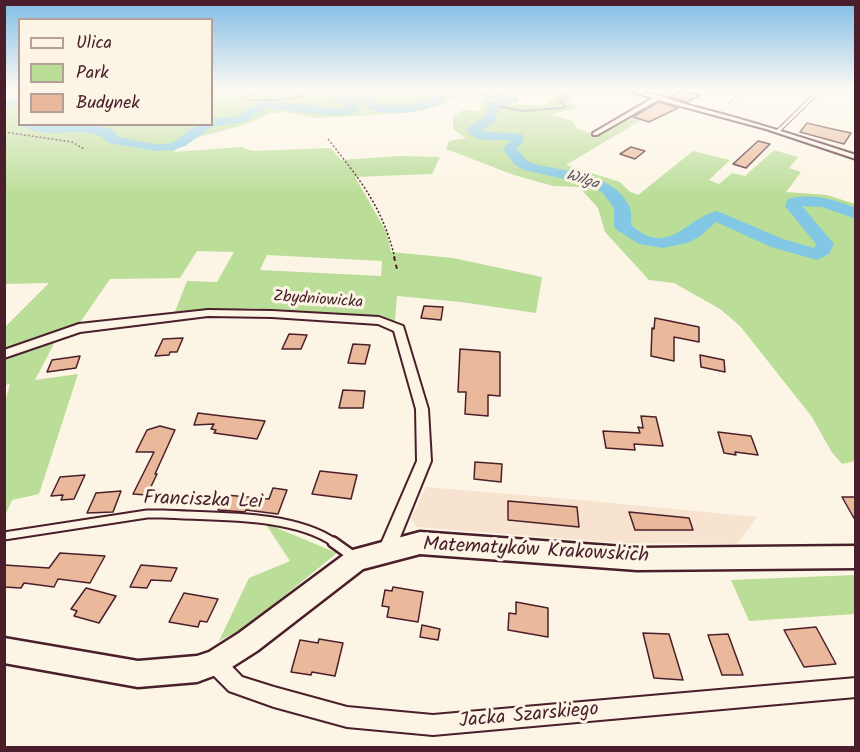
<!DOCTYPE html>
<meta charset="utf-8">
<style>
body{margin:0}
#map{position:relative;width:860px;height:752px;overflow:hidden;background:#fcf5e5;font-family:Kalam,sans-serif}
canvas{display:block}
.frame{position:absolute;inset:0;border:6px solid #4a1f2b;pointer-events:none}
.legend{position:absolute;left:18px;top:18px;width:195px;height:108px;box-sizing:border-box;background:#fcf5e5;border:2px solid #b59f9b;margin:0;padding:8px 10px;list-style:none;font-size:18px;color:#4a1f2b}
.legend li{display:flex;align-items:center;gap:12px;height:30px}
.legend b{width:30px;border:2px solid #b59f9b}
</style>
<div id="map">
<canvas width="860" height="752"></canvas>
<div class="frame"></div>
<ul class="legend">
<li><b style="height:8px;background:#fcf5e5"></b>Ulica</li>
<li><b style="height:16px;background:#badd98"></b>Park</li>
<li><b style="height:16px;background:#eab99b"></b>Budynek</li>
</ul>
</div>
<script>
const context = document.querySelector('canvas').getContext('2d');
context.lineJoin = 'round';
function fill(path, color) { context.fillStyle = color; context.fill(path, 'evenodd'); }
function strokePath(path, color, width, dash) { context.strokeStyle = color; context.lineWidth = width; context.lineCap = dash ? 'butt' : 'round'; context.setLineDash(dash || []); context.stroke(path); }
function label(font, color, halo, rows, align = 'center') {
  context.font = font + ' Kalam,sans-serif'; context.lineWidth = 6; context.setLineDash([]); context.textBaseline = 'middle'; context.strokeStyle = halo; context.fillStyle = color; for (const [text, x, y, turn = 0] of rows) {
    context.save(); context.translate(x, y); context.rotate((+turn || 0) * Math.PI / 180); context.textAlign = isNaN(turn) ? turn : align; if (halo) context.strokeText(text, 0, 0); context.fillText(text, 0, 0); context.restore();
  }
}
fill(new Path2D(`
 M426 487 581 500 757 517 737 544 621 543 416 527 411 518Z`), '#f7e3cf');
fill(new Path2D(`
 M212 90H504L516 92 519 95 509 105H548L550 99 565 90H574L569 102 580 106 552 115 573 121 578 129 596 135 640 109 653 113 566 165 620 182 629 191 638 195 693 151 730 160 709 180 719 184 732 173 745 176 774 150 798 157 789 168 801 172 786 192 827 195 855 204V461L842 464 831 451 812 417 740 326 720 309 674 283 649 280 605 232 598 208 579 187 553 186 514 175 446 149 449 141 466 138 453 129V117L463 110 480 111 482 101 486 97H454L440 106 405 113 316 118 286 112 272 113 244 125 192 139 173 152 241 147 252 151 331 148 341 160 400 156 440 157 432 174 355 177 387 233 391 252 453 258 542 277 536 313 461 302 397 296 395 321 251 308 174 314 187 281 217 282 234 252 197 251 180 278 110 279 79 324 5 352V327L49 283 5 284V100L19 98 20 124H212ZM267 255 382 261 381 276 260 270Z
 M58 336 35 380 78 374 39 494 12 500 5 516 4 406 10 384 5 385V358Z
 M265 523 337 553 246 627 219 641 249 578 290 561Z
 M855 575V614L749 621 731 580Z`), '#badd98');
strokePath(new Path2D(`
 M491 109 503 107 523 111 563 108 566 106 559 101 573 90`), '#6c8499', 2);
fill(new Path2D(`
 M350 90 372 94 375 104 403 106 431 101 437 90H486L516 94 519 100 517 102 499 107 495 121 481 131 522 134 524 140 517 149 525 159 534 164C565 171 614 173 629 206 632 211 631 219 631 225 668 258 685 219 717 211L783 239 814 248 816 244 785 206 788 199C812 193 833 199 856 208V219L822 207 802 206 834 244 829 254 817 260 771 247 716 222 699 237 687 243 663 248 639 244 617 230 614 226V208L602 192 582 183 524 170 515 165 503 149 510 140C494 139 479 144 467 131L468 128 485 116 489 103 505 99 448 93 440 105C417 113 389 117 366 108L363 98 354 97 348 100 361 105 356 113 337 116 265 108 245 122 212 127 185 146 173 150 156 151 109 143C90 120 46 144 20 124L97 125 113 130 118 137C134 139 154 147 170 143 189 137 185 124 212 124V119L238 116 263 101 337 108 348 107 337 103 335 99Z
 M20 98V105L4 107V100Z`), '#82c7e3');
const building = new Path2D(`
 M682 91 700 95 687 102 670 97Z
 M658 102 678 108 649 122 633 117Z
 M807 123 828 128 851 133 844 144 800 132Z
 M758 141 770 144 746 168 733 164Z
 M631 147 645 151 635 159 620 154Z
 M424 306 443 307 441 320 421 318Z
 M655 318 699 327V342L674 337V361L651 356 652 328 654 329Z
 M289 334 307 335 301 349H282Z
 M183 338 177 352H170L169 355 155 356 163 339Z
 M353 344 370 345 365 364 348 363Z
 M460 349 500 352V396L488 395V416L465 414 466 392H458Z
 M700 355 724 360 725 372 701 367Z
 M80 356 76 368 47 372 52 360Z
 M343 390 365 391 363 408H339Z
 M198 413 222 416 265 421 257 439 214 433 216 430 211 429 214 424 194 425Z
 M641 416 656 417 663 446 634 444 635 450 606 448 603 431 640 433 638 427 643 428Z
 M160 426 175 430 155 474H157L147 495 133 494 154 452H136L147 430Z
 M718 432 751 436 758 455 735 452 736 455 724 453Z
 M475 462 502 464 501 482 474 479Z
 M320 471 357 475 351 499 312 494Z
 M85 475 74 499 61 500 63 495 51 496 60 477Z
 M273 488 287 490 278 514 246 510 245 512 218 510 226 495 269 499Z
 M121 491 113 512 87 513 96 493Z
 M842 497H855V520Z
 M508 501 577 507 579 527 508 520Z
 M629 512 689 518 693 530H635Z
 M60 553 105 556 90 583 58 579 54 587 24 583 21 588 4 587V565L49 568Z
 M141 565 177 568 171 581 151 580 147 588 130 587Z
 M393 587 423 592 418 622 387 617 389 607 382 606 385 590 392 591Z
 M86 588 116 596 99 623 74 616 77 611 71 609Z
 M184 593 218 599 207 622 200 621 198 627 169 622Z
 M516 602 548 608V637L508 630 509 613 516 614Z
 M422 625 440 629 438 640 420 637Z
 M816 627 836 664 804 667 784 630Z
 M643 633 669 634 683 680 654 678Z
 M728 634 743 675H722L708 635Z
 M319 639 343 643 335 676 312 672 311 675 291 672 300 640 318 643Z`);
fill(building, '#eab99b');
strokePath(building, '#4a1f2b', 1.5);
const laneFar2 = new Path2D(`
 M778 131 820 90`);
const laneFar1 = new Path2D(`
 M4 536 147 514H163C214 517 293 513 335 543`);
const lane = new Path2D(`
 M333 542 354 557`);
const street = new Path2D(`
 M626 90C649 90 670 100 692 106 747 120 801 137 856 155V159L766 129 658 100 597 135H593V133L653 98Z
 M208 310 272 311 379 317 403 326 428 409 431 461 392 557 386 559 380 557 378 551 417 461 416 409 394 331 378 324 272 317 208 316 80 332 4 358V350L79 324Z
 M215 654 222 656 242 677 274 687 347 707 433 715 856 678V697L433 735 347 727 274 707 229 691 208 670 206 663 208 656Z`);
const secondary = new Path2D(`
 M420 532 637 548 856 546V568L637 570 420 554 363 569 257 651 224 672 197 682 138 687 4 663V638L138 661 197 656 209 652 239 633 349 551Z`);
strokePath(laneFar2, '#4a1f2b', 5);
strokePath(laneFar1, '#4a1f2b', 11);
strokePath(lane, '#4a1f2b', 14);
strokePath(street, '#4a1f2b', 4);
strokePath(secondary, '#4a1f2b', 5);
strokePath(new Path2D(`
 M256 90 246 98 248 100H276L304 96 298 93 307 90
 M729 103 745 90
 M4 132 72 142 84 149
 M328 139C360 180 383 207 395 259`), '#4a1f2b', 1.5, [2, 2]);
strokePath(new Path2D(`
 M394 257 397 269`), '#4a1f2b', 2, [4, 4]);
strokePath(laneFar2, '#fcf5e5', 3);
strokePath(laneFar1, '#fcf5e5', 7);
strokePath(lane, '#fcf5e5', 9);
fill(street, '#fcf5e5');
fill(secondary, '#fcf5e5');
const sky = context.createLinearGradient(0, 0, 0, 196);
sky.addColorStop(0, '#7fbce6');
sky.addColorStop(0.46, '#fefaf3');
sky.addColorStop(1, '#fefaf300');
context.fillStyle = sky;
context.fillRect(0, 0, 860, 196);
label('italic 15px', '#5b5162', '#fcf5e5', [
 ["Wilga",582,181,17]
]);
label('16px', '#4a1f2b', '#fcf5e5', [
 ["Zbydniowicka",318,301,4]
]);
label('20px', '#4a1f2b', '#fcf5e5', [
 ["Franciszka Lei",203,502,2],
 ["Matematyków Krakowskich",536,552,3],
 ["Jacka Szarskiego",529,717,-5]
]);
</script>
